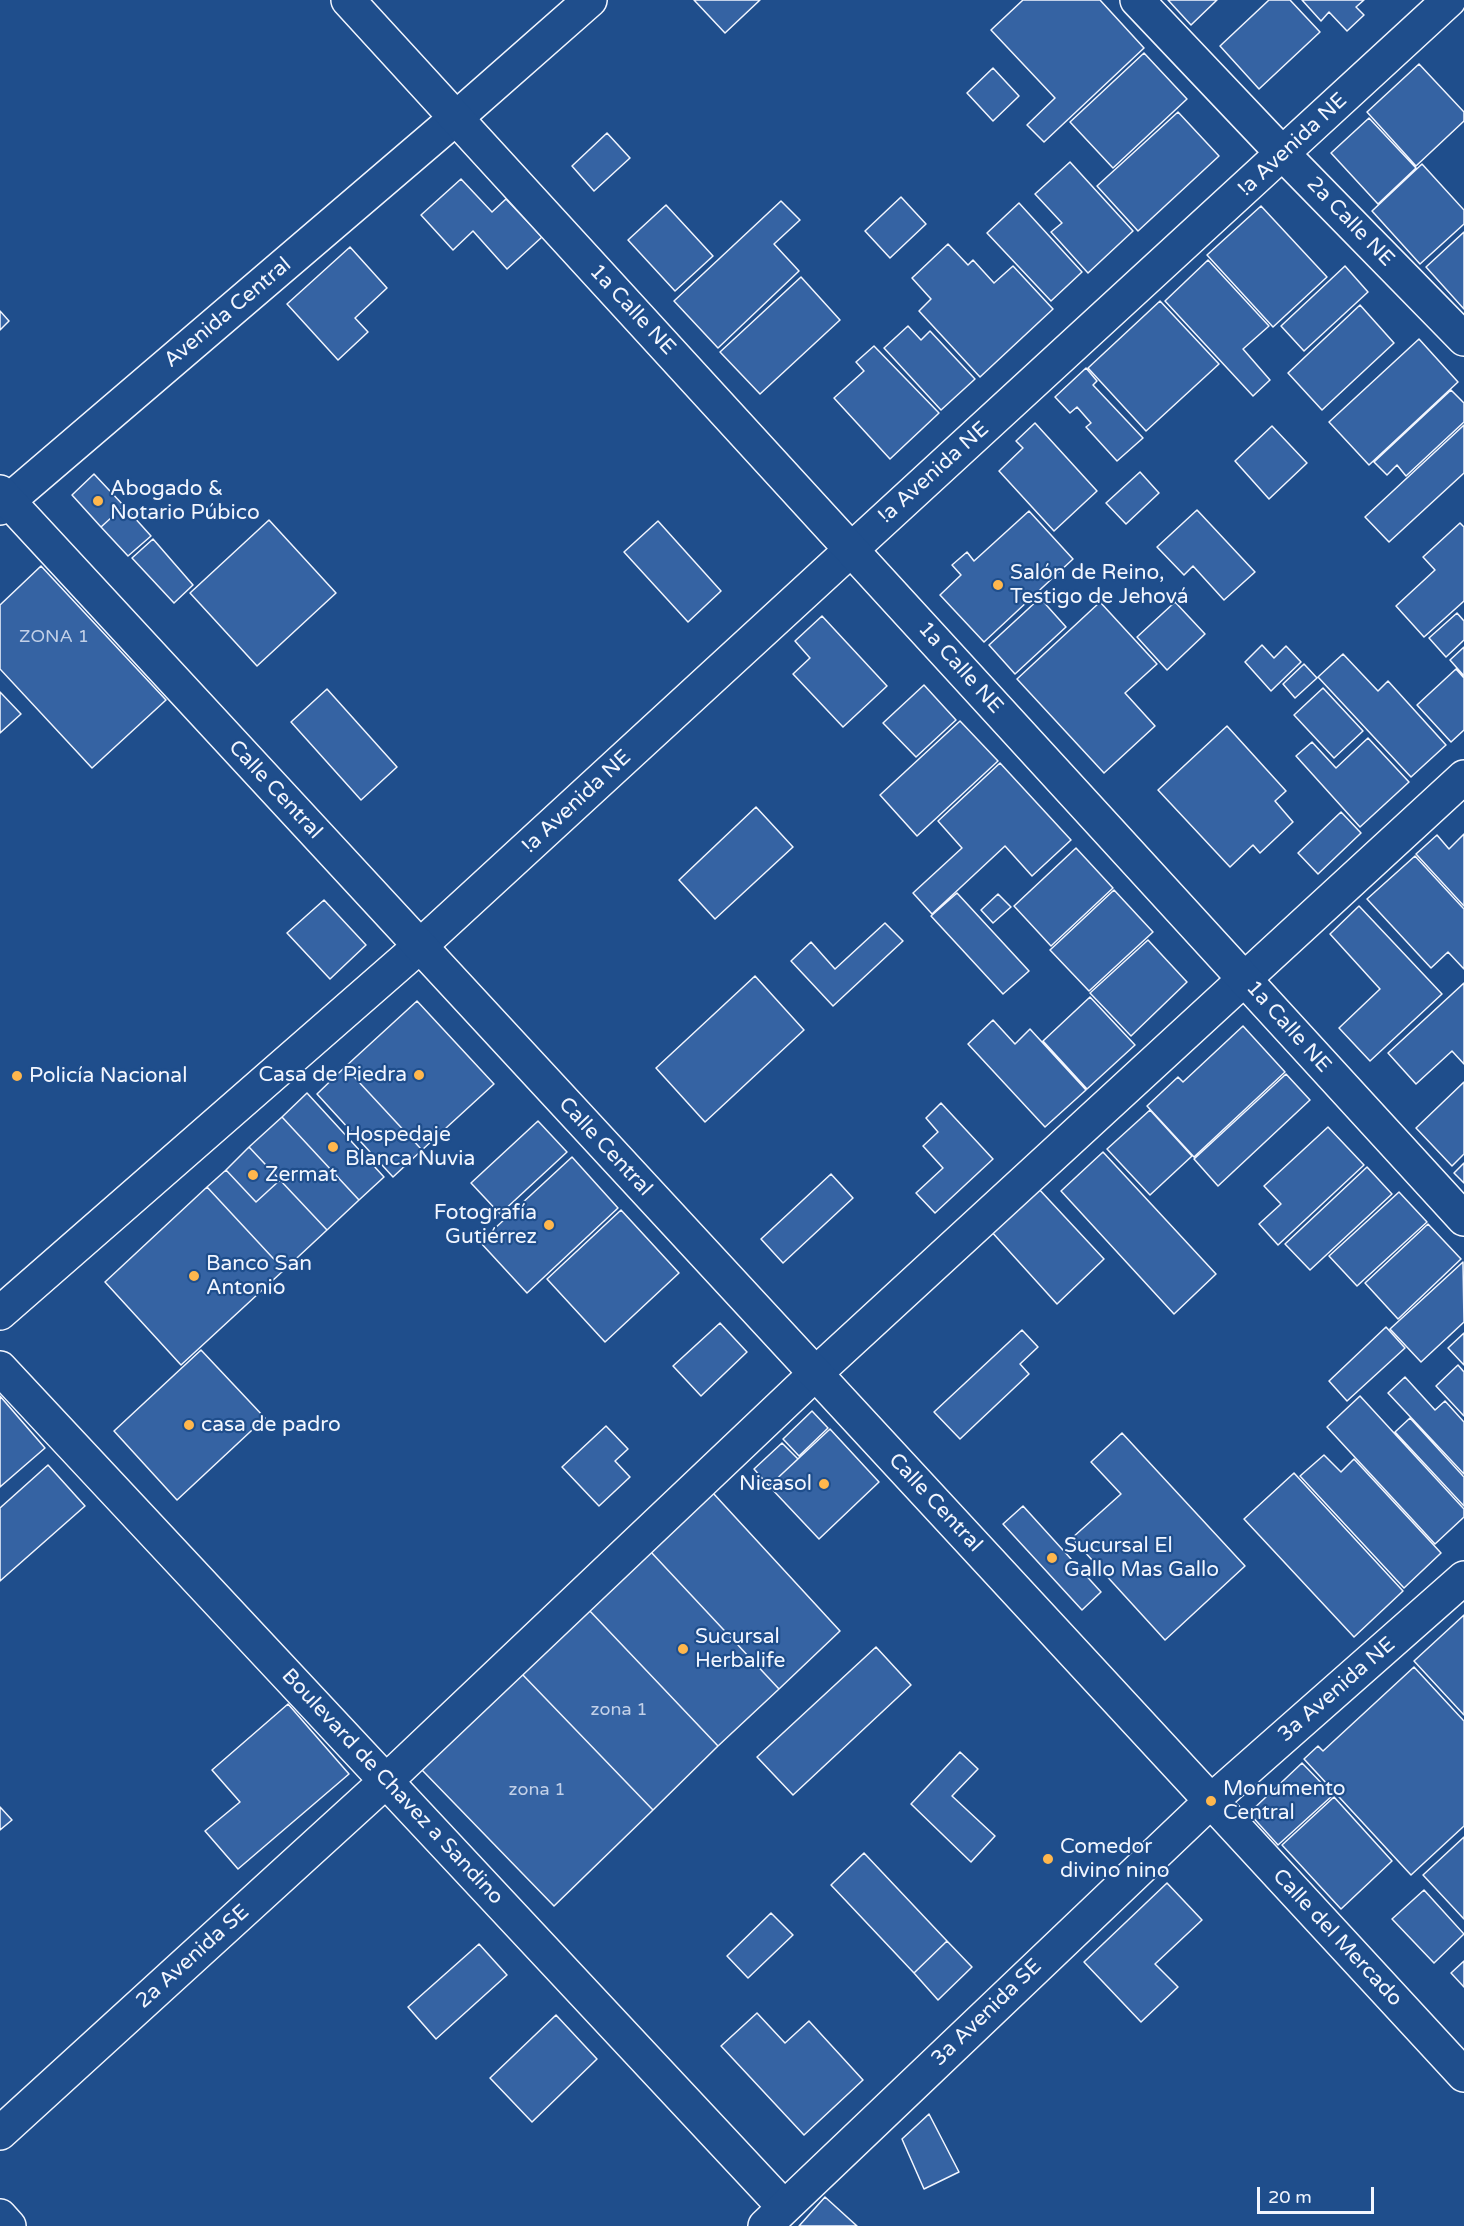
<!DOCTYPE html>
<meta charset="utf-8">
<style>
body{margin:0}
#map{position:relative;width:1464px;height:2226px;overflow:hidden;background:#1f4e8c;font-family:"Varela Round",sans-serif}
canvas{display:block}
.scale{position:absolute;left:1257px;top:2187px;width:117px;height:27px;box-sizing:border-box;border:3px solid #f2f6ff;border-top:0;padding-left:8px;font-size:18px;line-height:21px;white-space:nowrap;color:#f2f6ff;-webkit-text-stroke:4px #1f4e8c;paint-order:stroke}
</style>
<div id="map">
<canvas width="1464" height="2226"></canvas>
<div class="scale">20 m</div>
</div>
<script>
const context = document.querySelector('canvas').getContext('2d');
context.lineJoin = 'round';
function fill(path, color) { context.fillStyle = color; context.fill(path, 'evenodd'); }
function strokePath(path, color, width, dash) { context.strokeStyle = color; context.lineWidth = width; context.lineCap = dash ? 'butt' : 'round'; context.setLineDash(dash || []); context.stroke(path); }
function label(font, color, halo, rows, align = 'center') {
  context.font = font + ' "Varela Round",sans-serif'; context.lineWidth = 4.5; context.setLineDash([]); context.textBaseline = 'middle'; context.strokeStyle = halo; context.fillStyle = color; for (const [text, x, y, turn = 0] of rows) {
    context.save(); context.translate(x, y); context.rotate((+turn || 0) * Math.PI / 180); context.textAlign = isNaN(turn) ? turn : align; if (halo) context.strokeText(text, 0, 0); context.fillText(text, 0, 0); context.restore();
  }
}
const building = new Path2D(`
 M694 0H760L725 33Z
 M1023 0H1100L1144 48 1044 142 1027 125 1055 98 991 30Z
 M1168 0H1217L1191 25Z
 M1269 0H1290L1320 32 1259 89 1220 46Z
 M1302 0H1364L1356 7 1364 15 1347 31 1329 12 1321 21Z
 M1144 53 1187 99 1113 168 1070 122Z
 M1419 64 1464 112V121L1416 166 1367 112Z
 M993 68 1019 96 993 121 967 93Z
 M1178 112 1219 156 1138 231 1097 186Z
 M1369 118 1416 168 1378 204 1331 153Z
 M607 133 630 158 594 191 572 166Z
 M1070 162 1133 231 1088 273 1051 232 1062 223 1035 194Z
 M1422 164 1464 210V224L1420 264 1372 211Z
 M461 179 492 212 506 199 542 237 507 269 473 231 453 250 421 215Z
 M901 197 926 224 890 258 865 231Z
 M781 201 800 220 774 244 799 271 718 348 674 301Z
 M1019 203 1082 272 1051 301 987 233Z
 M666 205 713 256 675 291 628 240Z
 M1261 206 1327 277 1273 327 1207 255Z
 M1464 232V309L1426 267Z
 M948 244 968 265 973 260 994 283 1013 266 1053 309 980 377 919 311 931 299 912 278Z
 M350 247 387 288 355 318 368 332 338 360 287 304Z
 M1208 260 1269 326 1243 349 1270 380 1253 396 1165 301Z
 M1345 266 1368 292 1304 351 1281 326Z
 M801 277 840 320 760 394 720 352Z
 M1160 301 1219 364 1146 431 1088 368Z
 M1360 305 1394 343 1322 410 1288 373Z
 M0 311 9 321 0 330Z
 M908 326 921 340 930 331 975 379 941 410 884 348Z
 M1419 339 1458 382 1369 465 1329 422Z
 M874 346 939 413 890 459 834 398 864 371 856 362Z
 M1086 368 1097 381 1093 385 1143 438 1117 461 1086 427 1091 423 1077 407 1070 413 1055 397Z
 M1451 390 1464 403V422L1406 476 1397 465 1387 475 1374 462Z
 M1035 423 1097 491 1054 531 999 471 1023 448 1016 441Z
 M1464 425V473L1389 542 1365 517Z
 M1272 426 1307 463 1269 499 1235 461Z
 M1140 472 1159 493 1126 524 1106 503Z
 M94 474 124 506 101 527 72 495Z
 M124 506 151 536 128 556 101 527Z
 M1197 510 1255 572 1224 600 1193 566 1184 575 1157 547Z
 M1029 511 1073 559 984 642 940 595 961 575 952 565 967 552 974 561Z
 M269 520 336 593 257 666 190 593Z
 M658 521 721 591 688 622 624 552Z
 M1460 523 1464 527V601L1424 637 1396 606 1435 570 1423 557Z
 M153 539 193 585 174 603 132 558Z
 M41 566 166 700 92 768 0 669V605Z
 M1040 598 1066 627 1015 674 989 645Z
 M1100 602 1157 664 1125 693 1155 726 1104 773 1017 679Z
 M1175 602 1205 634 1167 670 1137 637Z
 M1457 613 1464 621V640L1446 657 1429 638Z
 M822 616 887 686 843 727 793 674 810 658 795 641Z
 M1262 645 1274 658 1286 646 1301 662 1271 691 1245 662Z
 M1464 647V676L1450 660Z
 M1343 654 1378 691 1388 681 1446 745 1411 777 1318 677Z
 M1304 664 1317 678 1295 698 1283 684Z
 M1456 669 1464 678V730L1451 742 1417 705Z
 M924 685 956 720 916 757 883 723Z
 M1323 688 1363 731 1334 758 1294 715Z
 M327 689 397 767 361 800 291 722Z
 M0 692 21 714 0 733Z
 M960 721 998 761 917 836 880 795Z
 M1227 726 1286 791 1275 801 1293 822 1260 853 1253 845 1230 867 1158 790Z
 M1368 738 1409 782 1360 827 1296 756 1312 742 1336 768Z
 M1000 763 1071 840 1032 876 1005 846 932 914 913 893 962 848 938 821Z
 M756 807 793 847 715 919 679 880Z
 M1341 812 1361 833 1318 874 1298 853Z
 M1464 834V906L1416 854 1437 835 1449 849Z
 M1076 848 1113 888 1051 946 1014 906Z
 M1415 856 1464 909V969L1448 952 1431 968 1367 899Z
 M1114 890 1153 932 1089 991 1050 950Z
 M957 893 1029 971 1003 994 931 916Z
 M998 894 1011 907 993 923 981 910Z
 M324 900 366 945 330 979 287 933Z
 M1359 906 1442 994 1370 1061 1339 1028 1380 989 1330 934Z
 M885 923 903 941 833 1006 791 961 811 942 835 969Z
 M1148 940 1187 982 1131 1036 1090 993Z
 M755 976 804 1030 705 1122 656 1068Z
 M1464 983V1064L1452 1051 1416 1084 1388 1053Z
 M1090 997 1135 1045 1087 1089 1043 1041Z
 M417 1001 494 1084 422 1150 345 1067Z
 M993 1020 1015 1044 1030 1029 1086 1090 1045 1127 968 1044Z
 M1243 1026 1285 1072 1194 1157 1147 1106 1178 1077 1183 1082Z
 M345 1067 422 1150 393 1177 317 1094Z
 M1286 1074 1310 1100 1218 1186 1194 1159Z
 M1464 1082V1154L1452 1166 1416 1128Z
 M307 1093 384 1177 359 1200 282 1117Z
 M941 1103 993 1159 935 1213 916 1193 943 1168 923 1146 938 1132 926 1118Z
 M1150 1110 1192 1156 1150 1195 1107 1149Z
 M282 1117 359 1200 327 1230 249 1147Z
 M538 1121 567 1152 500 1214 471 1183Z
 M1328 1127 1364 1165 1278 1245 1259 1224 1281 1204 1264 1186Z
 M249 1147 280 1180 256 1202 226 1170Z
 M1103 1152 1216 1274 1174 1314 1061 1191Z
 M572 1157 618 1208 527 1293 480 1242Z
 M1464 1163V1183L1454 1173Z
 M1367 1167 1392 1194 1310 1270 1285 1244Z
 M226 1170 256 1202 280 1180 327 1230 284 1270 207 1187Z
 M831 1174 853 1198 783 1263 761 1239Z
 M207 1187 284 1270 181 1365 105 1282Z
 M1037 1187 1104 1259 1057 1304 990 1230Z
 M1399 1192 1427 1222 1357 1286 1329 1256Z
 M621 1210 679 1273 605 1342 547 1279Z
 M1428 1224 1461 1259 1398 1319 1365 1283Z
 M1463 1262 1464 1322 1421 1362 1390 1329Z
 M720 1323 747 1352 701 1396 673 1366Z
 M1386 1327 1405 1348 1347 1401 1329 1381Z
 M1022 1330 1038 1347 1020 1364 1029 1374 960 1439 934 1412Z
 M1464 1333V1365L1448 1348Z
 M201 1350 265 1418 177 1500 114 1431Z
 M1458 1365 1464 1372V1416L1436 1386Z
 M1405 1377 1435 1410 1445 1401 1464 1422V1474L1388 1393Z
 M0 1396 45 1448 0 1487Z
 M1360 1396 1464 1509V1517L1435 1544 1327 1427Z
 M812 1411 828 1428 799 1456 783 1439Z
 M1410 1418 1464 1477V1506L1395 1432Z
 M606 1426 628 1449 615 1461 630 1477 599 1506 562 1467Z
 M830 1429 879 1482 819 1539 769 1486Z
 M1122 1433 1245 1566 1165 1640 1072 1538 1121 1494 1091 1462Z
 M782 1443 798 1459 769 1486 754 1469Z
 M1324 1455 1341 1472 1354 1459 1441 1553 1404 1588 1300 1476Z
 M48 1465 85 1506 0 1581V1508Z
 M1294 1473 1403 1591 1354 1637 1244 1519Z
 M713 1493 840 1631 779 1689 650 1551Z
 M1023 1506 1101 1592 1082 1610 1003 1524Z
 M650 1551 779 1689 718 1746 588 1609Z
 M588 1609 718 1746 653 1810 521 1673Z
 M1464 1615V1715L1414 1661Z
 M876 1647 911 1685 793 1795 757 1757Z
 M1414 1667 1464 1721V1826L1411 1875 1304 1759 1318 1746 1323 1751Z
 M521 1673 653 1810 554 1906 422 1770Z
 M288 1704 349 1774 238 1869 205 1831 240 1802 212 1770Z
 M960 1752 978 1769 952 1796 995 1836 971 1862 911 1804Z
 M1302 1763 1333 1795 1278 1845 1249 1813Z
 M1334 1797 1392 1861 1341 1909 1282 1845Z
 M0 1807 12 1820 0 1830Z
 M1464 1837V1919L1423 1875Z
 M864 1853 947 1941 914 1973 831 1885Z
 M1167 1883 1202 1920 1155 1964 1178 1987 1141 2022 1084 1962Z
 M1424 1890 1464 1934 1434 1963 1392 1919Z
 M771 1913 793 1935 748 1978 727 1956Z
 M947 1941 972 1967 938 2000 914 1973Z
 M479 1944 507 1975 436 2039 408 2007Z
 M1464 1961V1987L1451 1973Z
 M757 2013 785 2043 809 2021 863 2080 804 2135 721 2046Z
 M556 2015 597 2059 532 2122 490 2078Z
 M929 2114 959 2172 924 2189 902 2139Z
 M825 2197 857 2226H799Z`);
fill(building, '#3563a3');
strokePath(building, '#f2f6ff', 1.5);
const minor = new Path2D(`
 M1137 0 1283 154 1464 339
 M0 508 456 118 590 0
 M0 1313 420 946 1449 0
 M0 1368 784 2207
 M1211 1801 1464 2075
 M0 2133 386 1781 815 1374 1464 777
 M0 2216 9 2226`);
const trunk = new Path2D(`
 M348 0 1464 1219
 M0 492 1211 1801
 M765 2226 1211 1801 1464 1578`);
strokePath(minor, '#f2f6ff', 36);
strokePath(trunk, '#f2f6ff', 36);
strokePath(minor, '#1f4e8c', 33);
strokePath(trunk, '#1f4e8c', 33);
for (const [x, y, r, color] of [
 [98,501,6,"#ffb74d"],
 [998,585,6,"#ffb74d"],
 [419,1075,6,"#ffb74d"],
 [17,1076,6,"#ffb74d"],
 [333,1147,6,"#ffb74d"],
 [253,1175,6,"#ffb74d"],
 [549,1225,6,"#ffb74d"],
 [194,1276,6,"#ffb74d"],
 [189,1425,6,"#ffb74d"],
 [824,1484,6,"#ffb74d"],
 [1052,1558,6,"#ffb74d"],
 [683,1649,6,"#ffb74d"],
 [1211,1801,6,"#ffb74d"],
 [1048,1859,6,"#ffb74d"]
]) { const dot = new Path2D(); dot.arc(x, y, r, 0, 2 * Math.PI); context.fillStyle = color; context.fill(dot); strokePath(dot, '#1f4e8c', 2); }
label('18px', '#c3d1e8', null, [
 ["ZONA 1",54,637],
 ["zona 1",619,1710],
 ["zona 1",537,1790]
]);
label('21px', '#f2f6ff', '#1f4e8c', [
 ["!a Avenida NE",1293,145,-43],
 ["2a Calle NE",1350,222,46],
 ["1a Calle NE",632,310,47],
 ["Avenida Central",228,313,-40],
 ["!a Avenida NE",934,473,-42],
 ["1a Calle NE",960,668,48],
 ["Calle Central",275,790,47],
 ["!a Avenida NE",577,802,-43],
 ["1a Calle NE",1288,1027,48],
 ["Calle Central",605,1147,47],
 ["Calle Central",935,1503,47],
 ["3a Avenida NE",1337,1690,-41],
 ["Boulevard de Chavez a Sandino",392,1787,47],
 ["Calle del Mercado",1337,1938,47],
 ["2a Avenida SE",193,1957,-42],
 ["3a Avenida SE",987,2013,-44]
]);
label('21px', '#f2f6ff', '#1f4e8c', [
 ["Abogado &",110,489],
 ["Notario Púbico",110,513],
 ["Salón de Reino,",1010,573],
 ["Testigo de Jehová",1010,597],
 ["Casa de Piedra",407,1075,"right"],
 ["Policía Nacional",29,1076],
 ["Hospedaje",345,1135],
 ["Blanca Nuvia",345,1159],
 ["Zermat",265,1175],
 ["Fotografía",537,1213,"right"],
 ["Gutiérrez",537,1237,"right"],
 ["Banco San",206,1264],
 ["Antonio",206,1288],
 ["casa de padro",201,1425],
 ["Nicasol",812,1484,"right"],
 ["Sucursal El",1064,1546],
 ["Gallo Mas Gallo",1064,1570],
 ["Sucursal",695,1637],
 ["Herbalife",695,1661],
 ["Monumento",1223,1789],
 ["Central",1223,1813],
 ["Comedor",1060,1847],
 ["divino nino",1060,1871]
], 'left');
</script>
